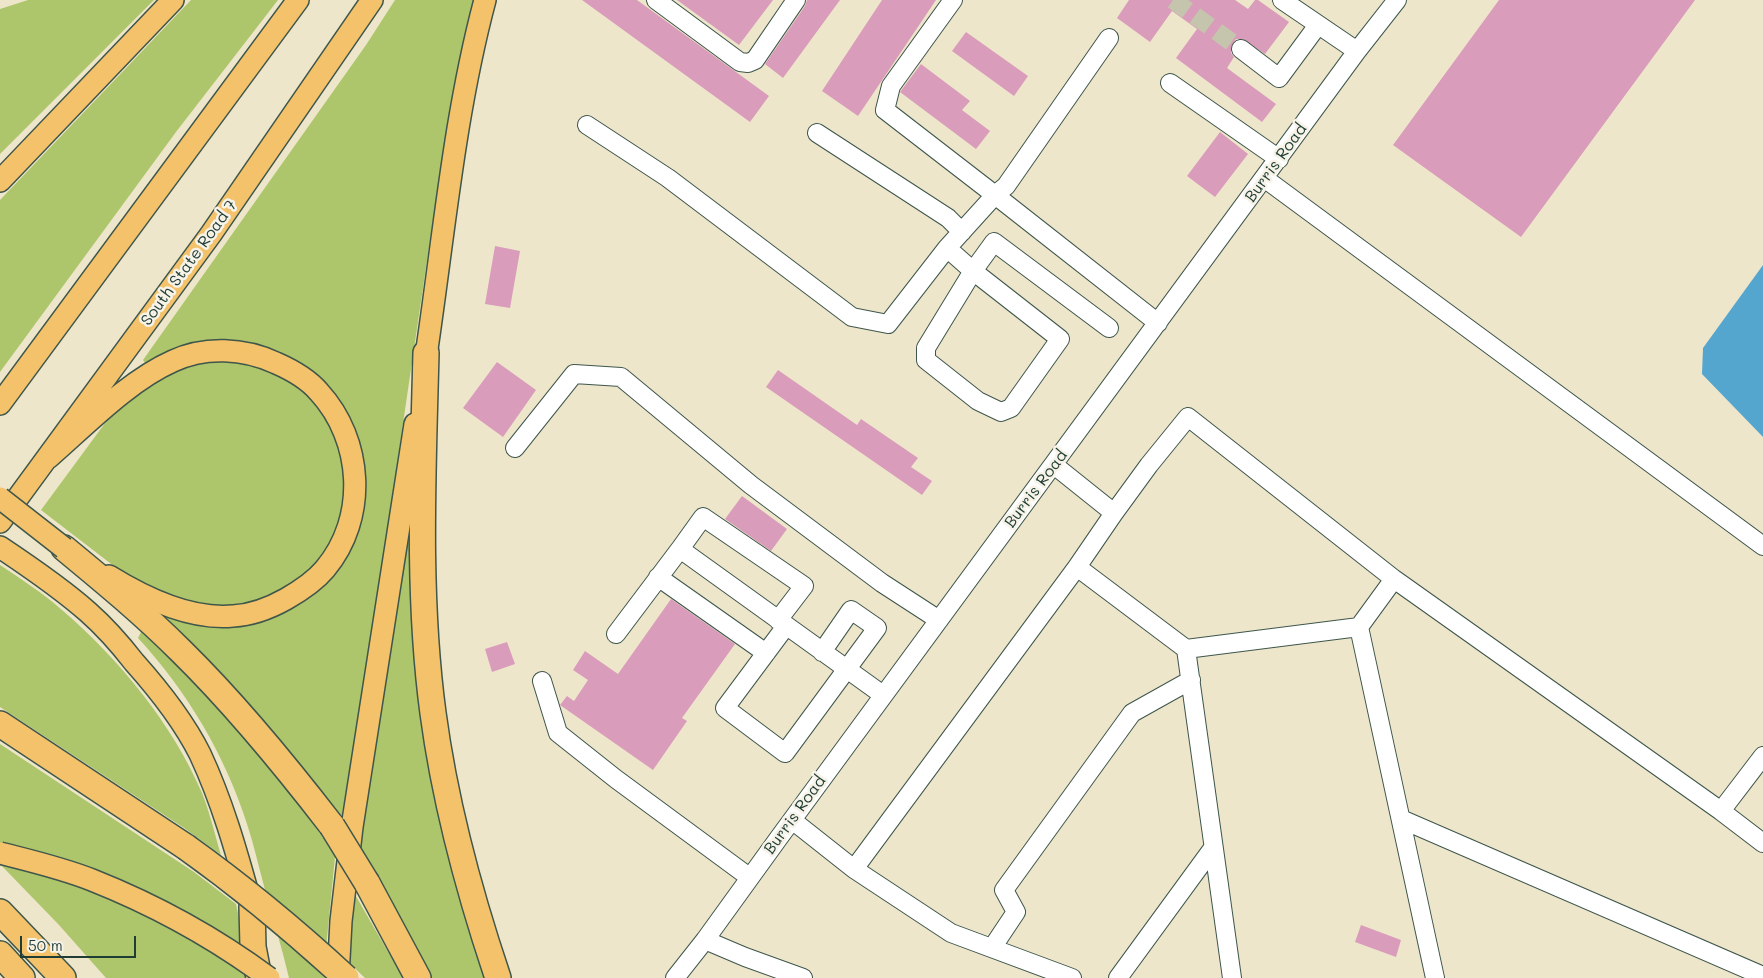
<!DOCTYPE html>
<style>
body{margin:0}
#map{position:relative;width:1763px;height:978px;overflow:hidden;background:#eee6cb;font-family:Mali,sans-serif}
canvas{display:block}
.scale{position:absolute;left:20px;top:936px;width:116px;height:22px;box-sizing:border-box;border:2px solid #1f3d34;border-top:0;padding-left:6px;font-size:15px;line-height:18px;white-space:nowrap;color:#1f3d34;-webkit-text-stroke:4px #f7f3e8;paint-order:stroke}
</style>
<div id="map">
<canvas width="1763" height="978"></canvas>
<div class="scale">50 m</div>
</div>
<script>
const context = document.querySelector('canvas').getContext('2d');
context.lineJoin = 'round';
function fill(path, color) { context.fillStyle = color; context.fill(path, 'evenodd'); }
function strokePath(path, color, width, dash) { context.strokeStyle = color; context.lineWidth = width; context.lineCap = dash ? 'butt' : 'round'; context.setLineDash(dash || []); context.stroke(path); }
function label(font, color, halo, rows, align = 'center') {
  context.font = font + ' Mali,sans-serif'; context.lineWidth = 5; context.setLineDash([]); context.textBaseline = 'middle'; context.strokeStyle = halo; context.fillStyle = color; for (const [text, x, y, turn = 0] of rows) {
    context.save(); context.translate(x, y); context.rotate((+turn || 0) * Math.PI / 180); context.textAlign = isNaN(turn) ? turn : align; if (halo) context.strokeText(text, 0, 0); context.fillText(text, 0, 0); context.restore();
  }
}
fill(new Path2D(`
 M28 0H154L0 154V9Z
 M191 0H278L176 132 0 372V200Z
 M395 0H477L456 80 433 220 360 715 336 847 326 948 325 978H289C282 948 273 919 265 890 259 868 254 845 247 824 225 755 187 691 138 638L142 630 194 681 233 722 287 785 323 838 334 817 155 617 159 611 300 601 364 485 362 453 352 431 279 357H159L145 363 143 360 366 45Z
 M216 359 249 362 285 376 311 396 334 430 347 476 340 529 313 571 262 603 226 608 190 603 146 587 119 570 41 510 111 415 129 397 178 367Z
 M411 509 488 978H429L359 856 364 806Z
 M0 565C21 579 43 593 62 610 119 659 172 723 202 793 210 813 215 835 221 855L184 828 0 707Z
 M0 744 194 872 236 904 242 933 247 978H106L59 925 0 864Z
 M353 891 403 978H365L345 959Z`), '#aec66b');
fill(new Path2D(`
 M1763 265V437L1702 374 1703 348Z`), '#55a6cf');
fill(new Path2D(`
 M582 0H637L769 96 750 122Z
 M677 0H773L739 45Z
 M807 0H840L783 78 765 64 805 6Z
 M882 0H936L858 116 822 91Z
 M1129 0H1235L1248 9 1255 0H1258L1289 22 1265 54 1243 39H1236L1231 47V53L1234 57 1227 68 1276 104 1262 122 1176 58 1197 29 1172 11 1150 42 1117 18Z
 M1499 0H1695L1521 237 1393 145Z
 M966 32 1028 76 1014 96 952 51Z
 M921 64 970 101 962 110 990 131 976 149 900 92Z
 M1220 132 1248 154 1215 197 1187 176Z
 M495 246 520 251 510 308 485 304Z
 M497 362 536 390 503 437 463 408Z
 M778 370 857 425 861 419 918 458 911 467 932 481 922 495 766 387Z
 M742 496 787 529 771 551 725 519Z
 M671 599 735 644 682 718 687 721 653 770 560 705 567 696 574 701 588 680 573 670 585 651 618 674Z
 M507 642 515 664 492 672 485 649Z
 M1361 925 1401 940 1396 957 1355 942Z`), '#da9cbb');
strokePath(new Path2D(`
 M1173 0 1241 49`), '#c5c4ad', 18, [18, 9]);
const minor = new Path2D(`
 M656 0 740 62 748 63 755 60 796 0
 M953 0 891 86 885 110 995 195 1158 323
 M1282 0 1357 51
 M1241 49 1279 78 1318 25
 M1170 83 1279 159
 M587 125 668 178 852 317 888 324 947 248 995 195 1006 186 1109 38
 M817 133 948 218 962 232
 M1264 178 1763 546
 M947 248 973 271 1060 339 1011 408 1001 412 978 401 926 360V348L973 271 994 242 1109 328
 M515 448 574 374 621 377 751 485 882 583 939 620
 M1114 513 1149 465 1188 417 1394 579 1721 811 1763 843
 M680 549 703 517 804 586 778 620
 M1077 567 1186 649 1232 978
 M658 577 766 653
 M786 626 725 708 785 753 877 628 851 610 822 652
 M1359 627 1394 579
 M616 634 680 549 883 695
 M1186 649 1359 627 1435 978
 M542 681 558 733 616 779 749 877
 M1721 811 1763 756
 M1401 819 1763 976
 M792 820 854 869 1077 567 1114 513 1054 465
 M854 869 951 933 1072 978
 M705 940 745 957 803 978
 M992 948 1016 912 1004 890 1132 713 1191 680
 M675 978 705 940 778 839 1357 51 1397 0
 M1118 978 1213 848`);
const major = new Path2D(`
 M0 181 173 0
 M424 369C443 246 453 120 485 0
 M0 404 298 0
 M48 458C86 425 128 381 173 361 205 346 244 348 276 363 292 370 308 379 319 392 363 440 368 518 325 569 315 581 300 591 286 599 270 608 252 615 233 616 191 620 143 597 109 576
 M0 522 211 234 372 0
 M0 547C30 567 61 588 88 612 105 627 120 644 134 662 159 690 183 720 200 754 222 801 236 850 250 901
 M338 978 341 921 352 827 415 424`);
const highway = new Path2D(`
 M426 353C423 473 417 594 433 713 445 803 469 892 498 978
 M64 548C104 581 144 614 181 651 236 705 285 765 332 826
 M0 724 186 847
 M367 883 418 978
 M252 907 253 947 259 978
 M0 912 63 978
 M0 954 22 978`);
strokePath(minor, '#3e564b', 20);
strokePath(major, '#3e564b', 24);
strokePath(highway, '#3e564b', 28);
strokePath(minor, '#fff', 18);
strokePath(major, '#f3c26a', 21);
strokePath(highway, '#f3c26a', 25);
const majorBridge = new Path2D(`
 M0 498 64 548
 M0 853C31 861 62 868 92 880 155 905 215 938 269 978`);
const highwayBridge = new Path2D(`
 M332 826 367 883
 M186 847C242 887 295 931 346 978`);
strokePath(majorBridge, '#3e564b', 24, []);
strokePath(highwayBridge, '#3e564b', 28, []);
strokePath(majorBridge, '#f3c26a', 21);
strokePath(highwayBridge, '#f3c26a', 25);
label('16px', '#1f3d34', '#f7f3e8', [
 ["Burris Road",1276,163,-54],
 ["South State Road 7",189,263,-54],
 ["Burris Road",1036,489,-53],
 ["Burris Road",795,815,-54]
]);
</script>
